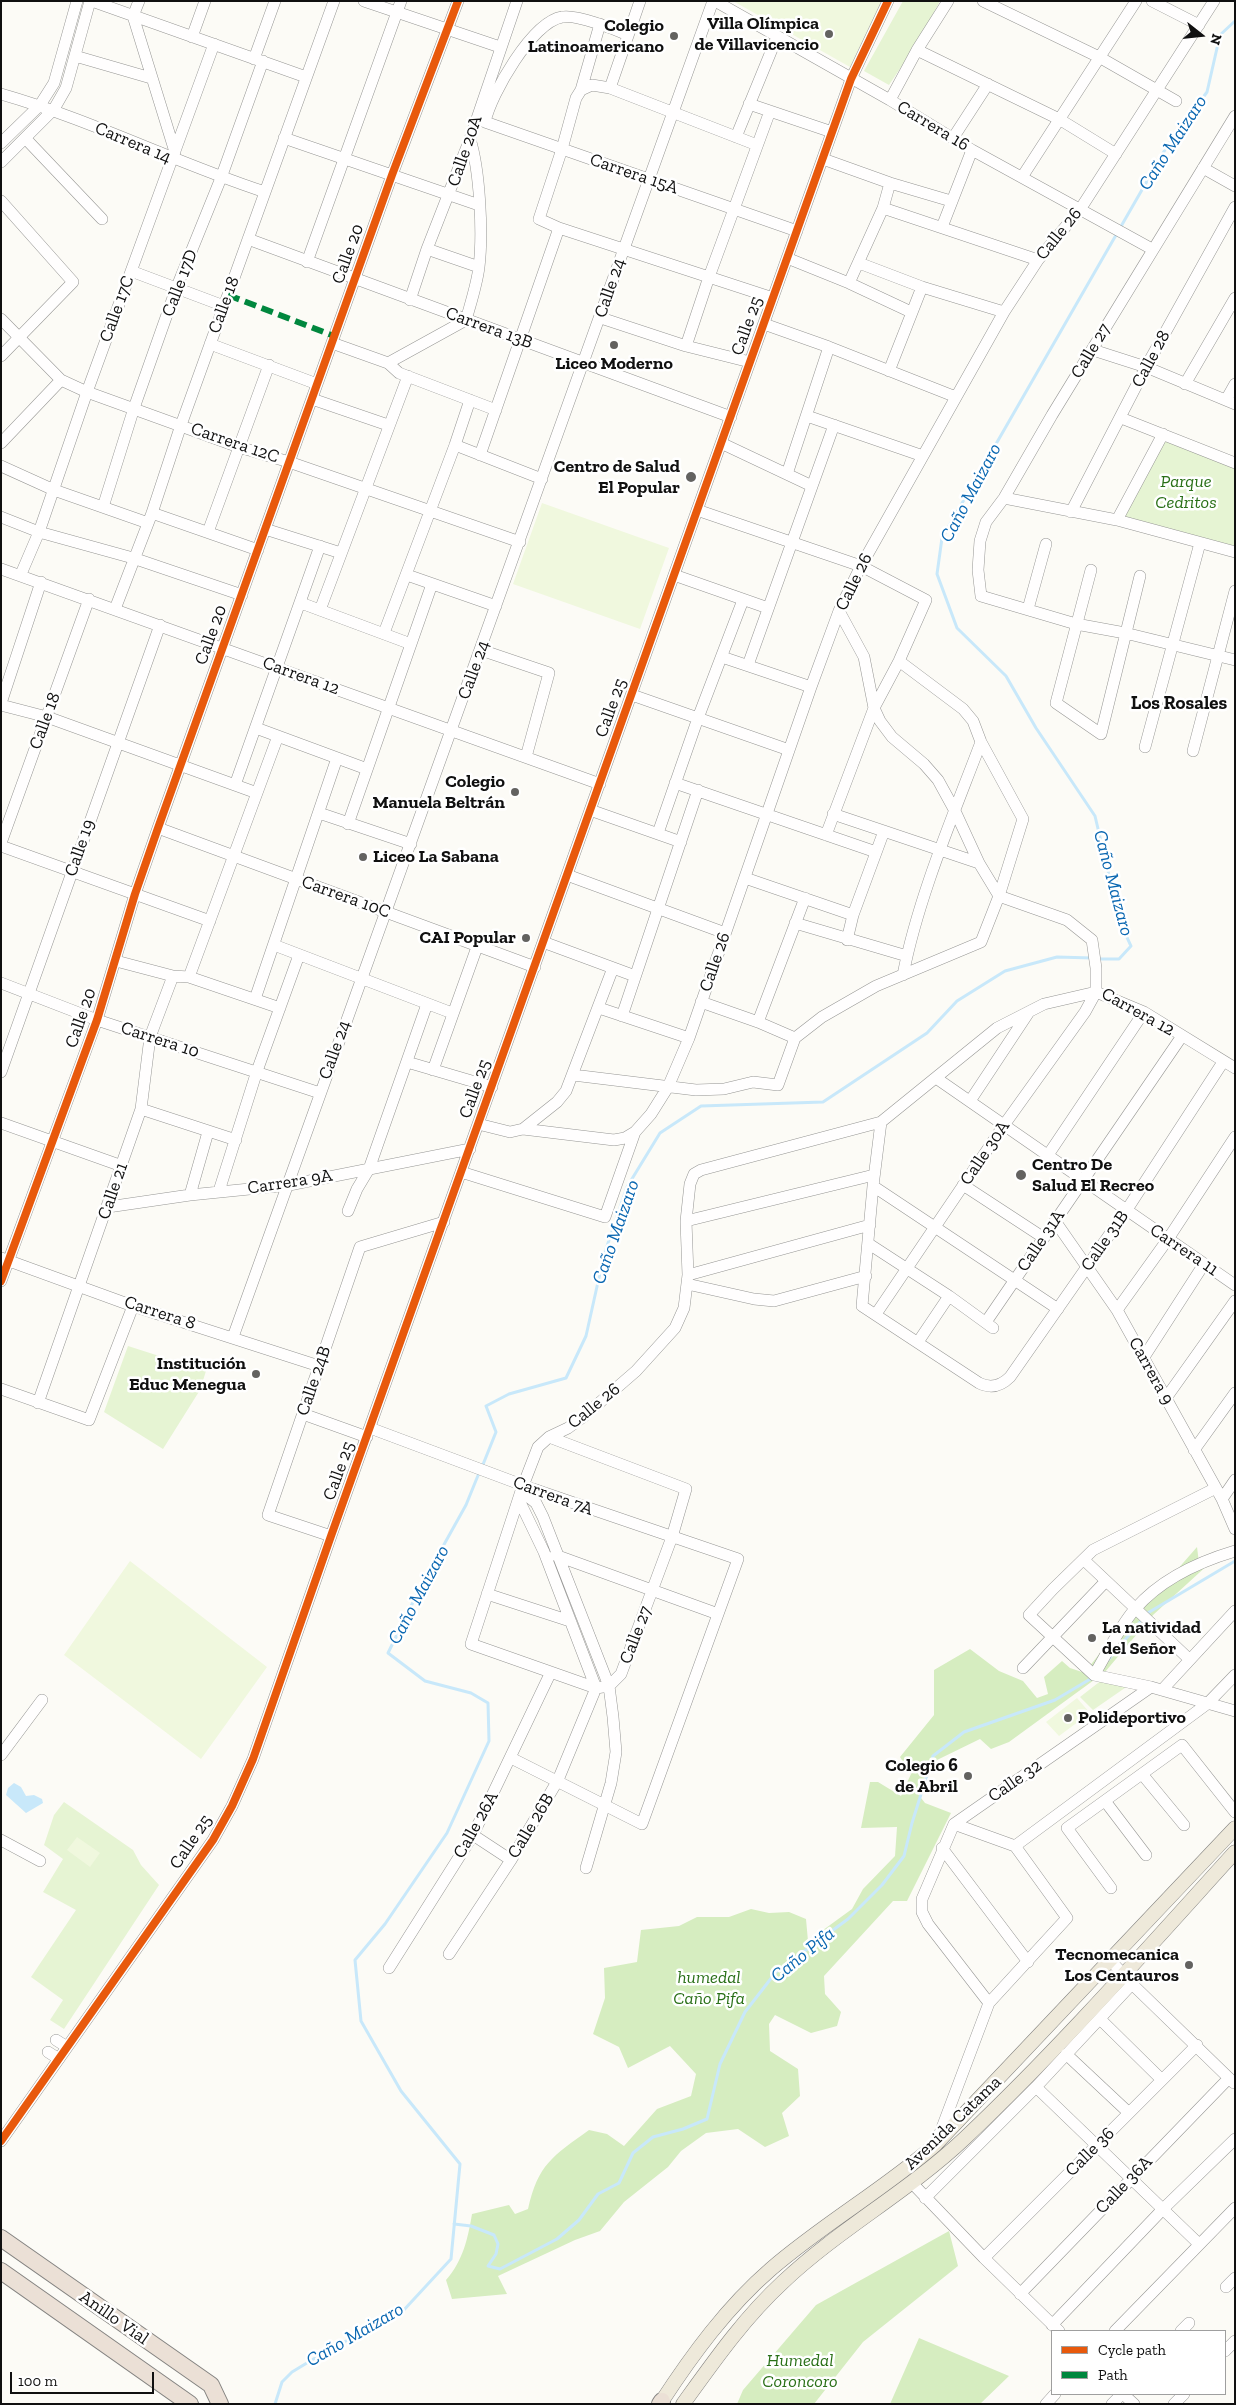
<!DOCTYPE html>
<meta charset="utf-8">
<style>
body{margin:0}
#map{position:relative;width:1236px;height:2405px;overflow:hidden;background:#fcfbf6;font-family:"Zilla Slab",serif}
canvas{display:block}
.frame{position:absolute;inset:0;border:2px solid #101010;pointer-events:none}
.legend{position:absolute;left:1051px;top:2330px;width:175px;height:65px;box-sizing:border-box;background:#fff;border:1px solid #9f9f9f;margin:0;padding:6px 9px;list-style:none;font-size:15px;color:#101010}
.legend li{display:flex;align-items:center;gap:10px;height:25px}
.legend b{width:25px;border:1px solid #9f9f9f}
.north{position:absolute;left:1176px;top:10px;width:50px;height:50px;-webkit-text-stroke:4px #fff;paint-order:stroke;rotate:106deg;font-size:14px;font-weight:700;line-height:20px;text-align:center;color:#101010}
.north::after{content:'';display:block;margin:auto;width:18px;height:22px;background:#101010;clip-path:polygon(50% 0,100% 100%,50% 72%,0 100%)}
.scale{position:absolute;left:10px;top:2372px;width:144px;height:22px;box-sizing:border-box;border:2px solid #101010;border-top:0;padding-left:6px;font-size:15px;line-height:18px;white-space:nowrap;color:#101010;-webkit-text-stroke:4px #fff;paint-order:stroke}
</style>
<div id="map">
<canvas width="1236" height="2405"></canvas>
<div class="frame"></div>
<ul class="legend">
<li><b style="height:6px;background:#e8590c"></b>Cycle path</li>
<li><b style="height:6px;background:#00873e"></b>Path</li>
</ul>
<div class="north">N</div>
<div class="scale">100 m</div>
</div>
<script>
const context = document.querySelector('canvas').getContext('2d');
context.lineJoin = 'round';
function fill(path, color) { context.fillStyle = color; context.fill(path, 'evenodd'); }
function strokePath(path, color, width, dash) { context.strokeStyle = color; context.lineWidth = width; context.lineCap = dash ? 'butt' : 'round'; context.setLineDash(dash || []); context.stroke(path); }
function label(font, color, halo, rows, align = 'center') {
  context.font = font + ' "Zilla Slab",serif'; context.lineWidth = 5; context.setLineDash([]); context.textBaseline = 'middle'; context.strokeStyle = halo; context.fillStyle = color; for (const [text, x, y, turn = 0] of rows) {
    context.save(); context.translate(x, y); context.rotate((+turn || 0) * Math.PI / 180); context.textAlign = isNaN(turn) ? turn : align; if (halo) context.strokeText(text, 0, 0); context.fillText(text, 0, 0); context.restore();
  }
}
fill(new Path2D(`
 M903 1H940L916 45 889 85 864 71Z
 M1164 435 1235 464V550L1117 520Z
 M128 1346 206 1371 200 1390 163 1449 104 1412Z
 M1107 1676 1135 1681 1093 1710 1080 1697Z
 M64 1802 133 1850 141 1865 159 1885 64 2029 50 2020 63 2000 31 1977 76 1910 43 1892 63 1859 44 1845 54 1815Z`), '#e6f4d3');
fill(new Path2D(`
 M1197 1547 1199 1563 1211 1562 1153 1615 1105 1672 1009 1742 991 1749 980 1739 937 1760 918 1794 925 1803 951 1813 907 1901H893L824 1976 825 1994 841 2012 837 2026 811 2033 775 2015 769 2024 770 2051 798 2069 800 2096 782 2113 789 2136 765 2147 738 2129 706 2133 681 2151 668 2167 624 2202 600 2231 575 2240 498 2276 507 2294 452 2299 446 2280C463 2261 468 2238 472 2214L509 2205 515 2214 528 2209C538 2164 553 2156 589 2130L607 2134 624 2146 657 2109 691 2096 696 2074 670 2046 628 2068 619 2047 593 2034 605 1998 604 1968 637 1962 641 1930 679 1926 697 1917H729L751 1909 769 1913 789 1912 806 1919 808 1941 852 1909 863 1889 895 1856 897 1827 861 1828 870 1782H878L901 1796 911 1774 900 1757 934 1715V1670L970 1649 999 1671 1023 1681 1037 1698 1048 1694 1044 1677 1062 1661 1070 1668 1082 1672 1089 1667 1150 1589 1176 1571Z
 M949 2231 958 2266 863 2342 814 2404H737L743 2390 816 2305Z
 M919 2338 1009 2376 980 2404H890Z`), '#d6edc0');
fill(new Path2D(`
 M733 1H882L850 67Z
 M542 503 669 548 640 629 513 584Z
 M130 1561 267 1667 201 1759 64 1655Z
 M1077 1698 1090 1713 1059 1736 1046 1722Z
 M77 1837 100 1853 90 1867 67 1850Z`), '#f0f8de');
fill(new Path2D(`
 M14 1783 21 1787 26 1796 34 1795 42 1799 43 1803 26 1813 6 1795 8 1788Z`), '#c8e8fa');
strokePath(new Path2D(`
 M1098 959H1119L1131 946 1120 922 1095 816 1036 728 1006 676 957 628 937 574 942 538 1166 148 1207 92 1220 35 1235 21
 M482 1467 496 1432 486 1406 509 1394 566 1378 586 1336 604 1255 627 1187 660 1133 701 1106 823 1102 927 1033 957 1001 1005 971 1057 957 1092 958
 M1146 1614 1235 1561
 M1108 1660 1140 1622
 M454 2224 471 2226 494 2235 498 2244 496 2254 488 2266 500 2269 557 2239 579 2220 598 2194 619 2183 633 2153 653 2137 683 2129 707 2119 720 2064 745 2012 776 1972 848 1919 882 1885 904 1856 912 1823 933 1756 964 1732 1055 1700 1092 1678
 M275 2404 282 2382 292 2372 325 2352 402 2312 451 2259 460 2164 401 2091 361 2021 355 1960 385 1924 447 1833 489 1741 488 1703 471 1693 425 1681 388 1653 422 1584 466 1505 479 1473`), '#c8e8fa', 3);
const minor = new Path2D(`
 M92 1 306 77
 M139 1 133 16 175 152
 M364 1 500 47
 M715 1 890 100 972 150 1152 249
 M983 1 1099 57 1176 101
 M1152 1 1199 25
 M600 24 581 90 576 98 562 149 539 219 559 228 773 298
 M192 37 205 1
 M917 50 1059 119 1116 154
 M75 56 151 78
 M254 59 275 1
 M610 88 640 1
 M581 90 592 85 610 88 757 145
 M1 94C92 120 176 163 265 192
 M890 100 917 50 948 1
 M749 104 832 132
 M1235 116 1052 415 1004 498 986 522 980 541 978 570 981 596 1076 624 1125 633 1235 660
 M485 122 797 231
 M485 122C491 94 532 22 562 17 576 14 614 29 628 35
 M736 137 777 37
 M284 138 479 205
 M953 138 988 84
 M26 139 102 219
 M1 143 40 105 54 83 77 1
 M823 159 890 183 951 201
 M1 162 54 109 66 88 90 1
 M1203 168 1235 186
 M1022 177 1136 1
 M1 201 73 282 1 356
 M883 208 1038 260
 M942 227 972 150
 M248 239 731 417
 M427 249 479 267
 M787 258 849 283 911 312
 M307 262 401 1
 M859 263 922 287 1004 312
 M131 271 224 306
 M849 283 883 208 890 183
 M410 300 427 249 470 139 517 1
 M601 318 686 346 750 362
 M1 319 61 380 87 392 239 447 289 462 520 542
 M764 324 829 347 956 397
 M332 343 388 363 399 373 496 410
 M210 344 317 384
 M686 346 709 277 770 111
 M1093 350 1146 367 1235 404
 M388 363 466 320C471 302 477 284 479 267 483 234 480 171 470 139
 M889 371 922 287
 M1185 384 1235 298
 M312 399 388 425
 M1226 400 1235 384
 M807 416 923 456
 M1121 418 1235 463
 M1 443 61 380
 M721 443 812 486
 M455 445 542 479
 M480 455 559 228
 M1 466 54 490 148 523
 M787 474 829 347
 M1004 498 1117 520 1235 552
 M103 507 134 408 176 289 221 178 263 61
 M697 510 861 566 926 600 899 661 874 708 826 835
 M1071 512 1146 367 1235 207
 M152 513 258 550
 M1 517 39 532 133 558 242 595
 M1117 520 1163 434
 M265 529 341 553
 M208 532 269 365
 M1 569 600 784
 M1091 570 1056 703 1101 734 1140 576
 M21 574 39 532 87 392 214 44
 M407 575 496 606
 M674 575 768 608
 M301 603 411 644
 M115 609 152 513 181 425 334 1
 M1028 609 1046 544
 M320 610 408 376
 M839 611 864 657 874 708 880 721 892 737 924 764 938 780 955 811 979 863 999 896 1067 920 1092 940 1096 968V992L1085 1012 1004 1125 876 1314
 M384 633 455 445 470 400
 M481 650 549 673 526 757
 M722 657 811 687
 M748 665 834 425
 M632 695 789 750
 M1 703 41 582
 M1 705 47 717 257 793
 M256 728 367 769
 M1145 747 1200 543
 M1193 751 1235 591
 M675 783 876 852
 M235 785 320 546
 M590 810 681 842
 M319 813 411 844
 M833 814 979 863
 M348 824 432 584
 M158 828 535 967
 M658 833 698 718 743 600
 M1 843 89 599
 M1 846 210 921
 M567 875 725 933
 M745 878 853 915
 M795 923 907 956
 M847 940 853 915 884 831
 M543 942 635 976
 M274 945 452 1013
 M116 961 173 976 189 977 280 1008
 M903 975C918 898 953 816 981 742
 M189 977 278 736
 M1 983 97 1020 320 1093
 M1096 992 1144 1012 1235 1068
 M255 999 337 758
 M701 1002 758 1022 795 1038
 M599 1008 689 1038
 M622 1016 698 790
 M758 1022 805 898
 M407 1062 492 1087
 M433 1070 477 947
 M1 1072 160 625
 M573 1075 696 1090 724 1089 753 1082 778 1085 795 1038 822 1017 876 986 981 942 999 896 1023 819 981 742 973 721 963 709 899 661
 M936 1078 1235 1285
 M970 1101 1029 1012
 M141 1109 236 1140
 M881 1122 873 1186 862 1306 979 1383C991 1389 1001 1386 1010 1377L1126 1211 1223 1062
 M1 1123 122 1166
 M478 1124 510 1132 523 1129 614 1140 625 1138 635 1132
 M523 1129 557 1102 566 1091 613 968
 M1048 1155 1144 1012
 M461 1172 605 1217 635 1132 651 1114 668 1087 689 1038 811 687 839 611 861 566 1004 312 1038 260 1081 208 1214 1
 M963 1185 1044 1238
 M873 1186 1058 1309
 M219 1191 257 1071 299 955
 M190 1195 208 1132
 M108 1207 190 1195 289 1185 470 1149
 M348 1211 357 1189 369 1169 427 1004
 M686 1221 874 1175
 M1055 1221 1117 1310 1222 1499 1235 1529
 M869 1244 949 1296 993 1328
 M1 1258 133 1306 319 1366
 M688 1275 870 1225
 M1 1281 97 1020 135 894 158 828 392 175 458 1
 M687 1284 754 1299 774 1301 866 1276
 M1117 1310 1168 1239 1235 1137
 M986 1322 1182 1036
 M233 1337 713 1
 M918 1342 949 1296
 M1144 1357 1204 1264
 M1 1389 89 1420 133 1306
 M1166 1398 1235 1301
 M38 1403 141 1109 150 1037 173 976
 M303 1414 367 1437
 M370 1428 533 1489 738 1559 642 1824 511 1758
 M549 1437 686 1489 672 1537 621 1674 609 1686
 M1194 1450 1235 1393
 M1216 1488 1093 1550 1053 1589 1029 1615 1094 1675 1151 1687 1235 1711
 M521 1491 536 1503 543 1517 609 1686 613 1717 616 1752 611 1783 586 1868
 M1222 1499 1235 1480
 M331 1536 268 1515 360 1247 444 1222
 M555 1555 718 1614
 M1084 1560 1189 1659
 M487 1594 570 1621
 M1023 1668 1106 1581
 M1094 1675C1107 1654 1119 1627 1135 1609 1161 1579 1198 1562 1235 1551
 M609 1686 596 1688 471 1644 521 1491 538 1447 549 1437 568 1428 583 1417 636 1371 675 1328 684 1308 688 1275 686 1221 690 1184 694 1174 701 1170 881 1122 997 1028 1044 1004 1096 992
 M1162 1690 1235 1611
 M1 1755 42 1700
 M1142 1774 1184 1825
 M1105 1801 1146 1855
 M473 1835 511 1860
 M1 1840 40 1861
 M1015 1846 1207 1704 1235 1675
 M942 1848 1028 1962
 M1111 1888 1067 1828 1182 1745 1235 1812
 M449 1954 511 1860 558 1780 596 1688 544 1552 519 1500
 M1111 1961 1132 1984 1234 2083
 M389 1968 473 1835 550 1674
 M989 2003 928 1924 922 1912V1899L954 1824 1151 1687
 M1100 2019 1162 2080
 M56 2040 67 2047
 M48 2052 59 2059
 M1066 2054 1129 2113
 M1036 2087 1199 2244
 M1 2141 213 1840 232 1806 253 1759 331 1536 851 79 888 1
 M937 2141 989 2003 1067 1918 1015 1846 954 1824
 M912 2183 984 2258 1059 2331
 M925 2198 1036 2087 1132 1984
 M984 2258 1197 2045
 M1226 2287 1235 2278
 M1020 2294 1229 2078
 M1052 2325 1163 2209 1235 2139
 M1115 2331 1235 2208
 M1181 2331 1189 2323
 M1225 2351 1235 2341
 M1123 2394 1134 2404
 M1046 2404 1055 2394
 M1112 2404 1122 2394
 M1174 2404 1184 2394`);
const major = new Path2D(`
 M660 2404C692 2355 727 2307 771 2269 823 2224 883 2190 935 2145L1235 1828
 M683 2404C714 2361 744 2318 783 2282 839 2229 908 2192 965 2138 1060 2048 1147 1949 1235 1852`);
const highway = new Path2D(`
 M1 2238 211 2385 220 2404
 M1 2271 190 2404
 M660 2404 662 2401`);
strokePath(minor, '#969694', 12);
strokePath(major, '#848381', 15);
strokePath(highway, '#848381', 18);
strokePath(minor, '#fffefe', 11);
strokePath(major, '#eee9da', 14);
strokePath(highway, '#ebe0d6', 16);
strokePath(new Path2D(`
 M228 295 334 336`), '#00873e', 6, [12, 6]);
strokePath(new Path2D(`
 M1 1281 97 1020 135 894 158 828 392 175 458 1
 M1 2141 213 1840 232 1806 253 1759 331 1536 851 79 888 1`), '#e8590c', 8);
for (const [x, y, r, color] of [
 [829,34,5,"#636260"],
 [674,36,5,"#636260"],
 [614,345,5,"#636260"],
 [691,477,6,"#636260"],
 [515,792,5,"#636260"],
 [363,857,5,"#636260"],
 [526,938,5,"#636260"],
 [1021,1175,6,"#636260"],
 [256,1374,5,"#636260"],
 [1092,1638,5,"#636260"],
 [1068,1718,5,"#636260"],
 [968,1776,5,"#636260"],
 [1189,1965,5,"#636260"]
]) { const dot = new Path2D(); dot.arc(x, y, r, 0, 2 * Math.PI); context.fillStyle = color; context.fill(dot); strokePath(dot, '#fff', 2); }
label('bold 18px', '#101010', '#fff', [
 ["Villa Olímpica",819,24],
 ["de Villavicencio",819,45],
 ["Colegio",664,26],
 ["Latinoamericano",664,47],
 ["Liceo Moderno",614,364,"center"],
 ["Centro de Salud",680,467],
 ["El Popular",680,488],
 ["Colegio",505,782],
 ["Manuela Beltrán",505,803],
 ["Liceo La Sabana",373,857,"left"],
 ["CAI Popular",516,938],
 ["Centro De",1032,1165,"left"],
 ["Salud El Recreo",1032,1186,"left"],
 ["Institución",246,1364],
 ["Educ Menegua",246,1385],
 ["La natividad",1102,1628,"left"],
 ["del Señor",1102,1649,"left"],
 ["Polideportivo",1078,1718,"left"],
 ["Colegio 6",958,1766],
 ["de Abril",958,1787],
 ["Tecnomecanica",1179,1955],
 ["Los Centauros",1179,1976]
], 'right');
label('18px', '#101010', '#fff', [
 ["Carrera 16",933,126,31],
 ["Carrera 14",133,143,23],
 ["Calle 20A",465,151,-71],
 ["Carrera 15A",634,174,19],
 ["Calle 26",1059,234,-51],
 ["Calle 20",348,254,-70],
 ["Calle 17D",180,283,-69],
 ["Calle 24",610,288,-71],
 ["Calle 18",224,305,-70],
 ["Calle 17C",117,309,-70],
 ["Calle 25",747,326,-70],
 ["Carrera 13B",489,328,20],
 ["Calle 27",1091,351,-59],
 ["Calle 28",1151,359,-62],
 ["Carrera 12C",235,443,19],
 ["Calle 26",854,582,-64],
 ["Calle 20",211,635,-70],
 ["Calle 24",474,670,-70],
 ["Carrera 12",301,676,20],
 ["Calle 25",611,708,-70],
 ["Calle 18",45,721,-70],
 ["Calle 19",80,848,-71],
 ["Carrera 10C",346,897,20],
 ["Calle 26",715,962,-71],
 ["Carrera 12",1138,1012,29],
 ["Calle 20",81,1018,-71],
 ["Carrera 10",160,1040,18],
 ["Calle 24",335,1050,-70],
 ["Calle 25",475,1089,-70],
 ["Calle 30A",985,1153,-56],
 ["Carrera 9A",290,1182,-9],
 ["Calle 21",113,1191,-71],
 ["Calle 31A",1041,1241,-56],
 ["Calle 31B",1105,1241,-55],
 ["Carrera 11",1184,1250,34],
 ["Carrera 8",160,1313,18],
 ["Carrera 9",1151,1371,61],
 ["Calle 24B",314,1381,-71],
 ["Calle 26",594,1406,-39],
 ["Calle 25",339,1471,-70],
 ["Carrera 7A",553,1496,20],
 ["Calle 27",636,1635,-69],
 ["Calle 32",1015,1781,-35],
 ["Calle 26A",476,1825,-61],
 ["Calle 26B",531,1826,-59],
 ["Calle 25",191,1842,-56],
 ["Avenida Catama",953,2123,-44],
 ["Calle 36",1090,2152,-45],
 ["Calle 36A",1124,2185,-46],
 ["Anillo Vial",114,2318,35]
]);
label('italic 18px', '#2a7018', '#fff', [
 ["Parque",1186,482],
 ["Cedritos",1186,503],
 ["humedal",709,1978],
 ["Caño Pifa",709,1999],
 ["Humedal",800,2361],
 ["Coroncoro",800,2382]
]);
label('italic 19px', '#0a67b1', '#fff', [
 ["Caño Maizaro",1173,143,-57],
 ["Caño Maizaro",971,493,-62],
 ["Caño Maizaro",1113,883,75],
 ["Caño Maizaro",616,1232,-71],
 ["Caño Maizaro",419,1595,-62],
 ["Caño Pifa",803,1955,-39],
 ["Caño Maizaro",355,2335,-30]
]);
label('bold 19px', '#101010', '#fff', [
 ["Los Rosales",1179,704]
]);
</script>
